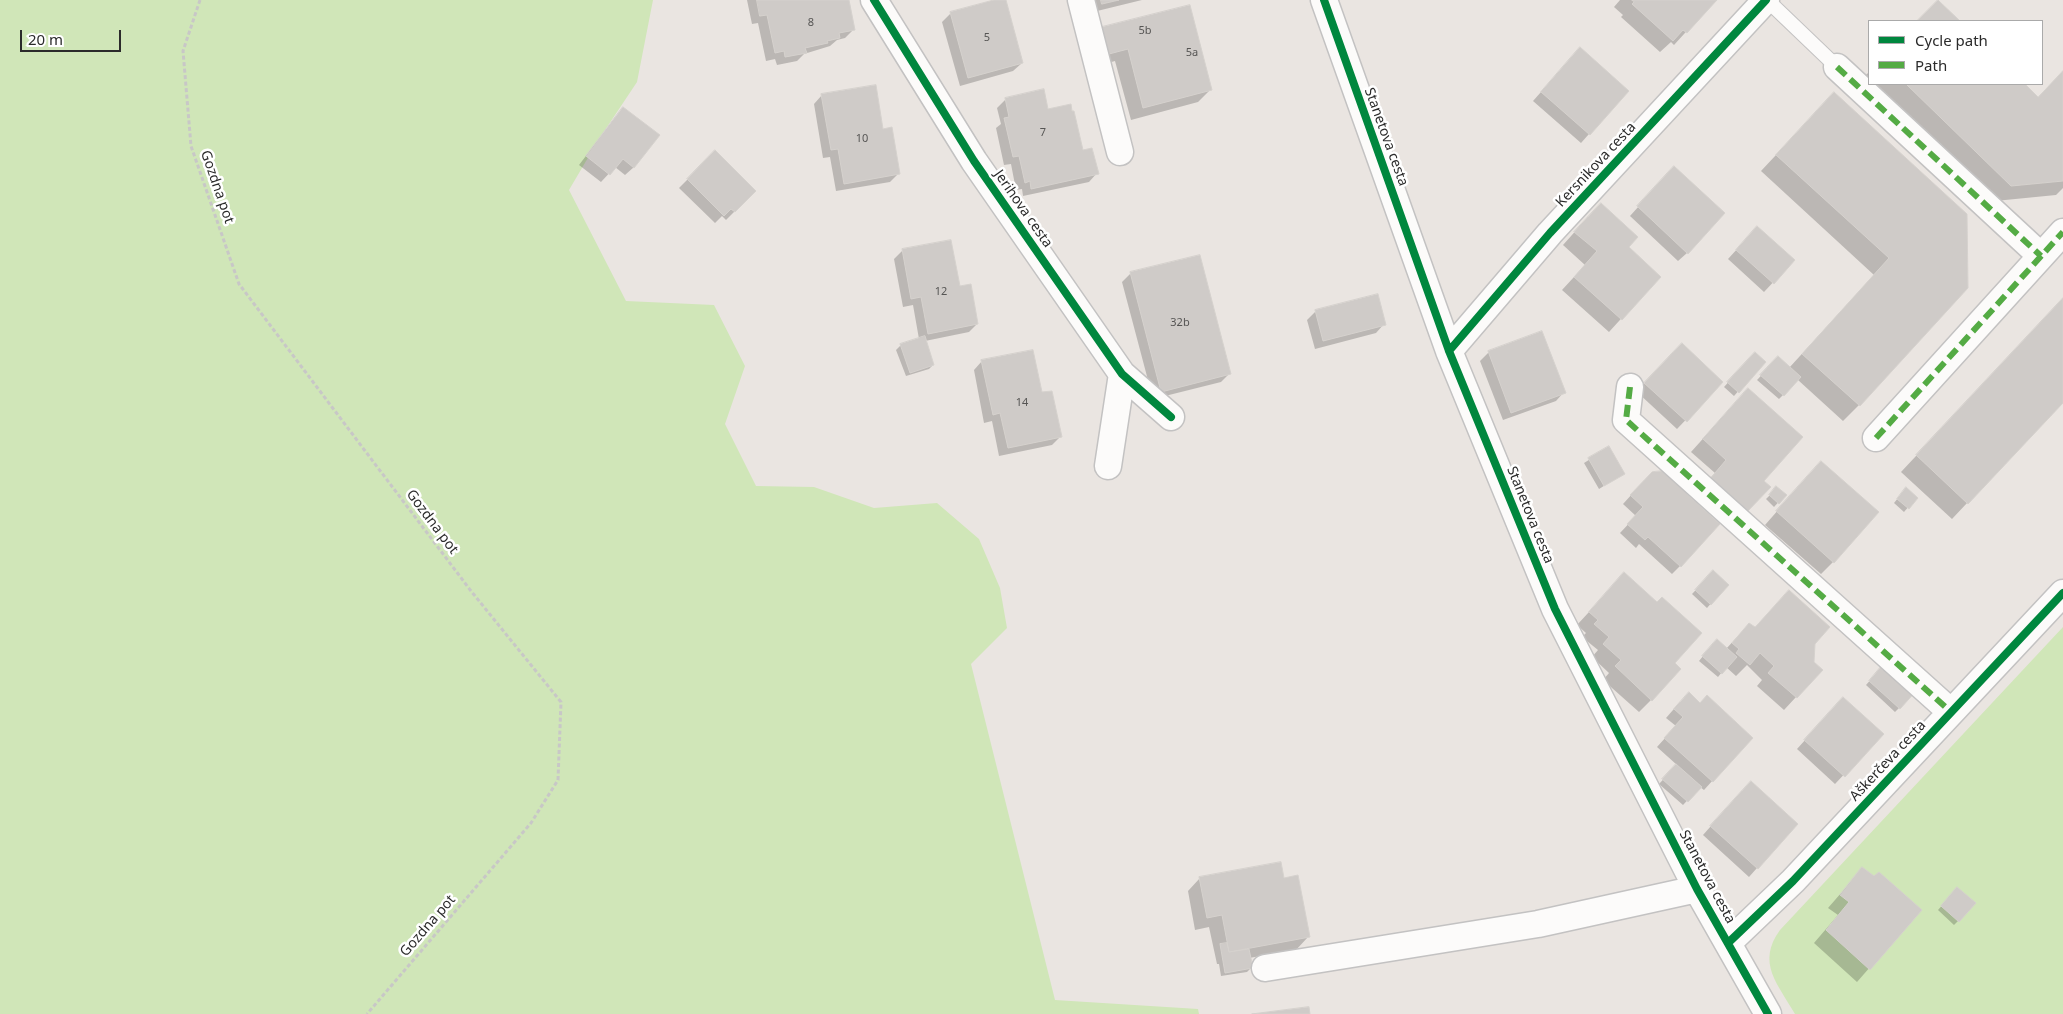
<!DOCTYPE html>
<meta charset="utf-8">
<style>
body{margin:0}
#map{position:relative;width:2063px;height:1014px;overflow:hidden;background:#eae5e1;font-family:"Noto Sans",sans-serif}
canvas{display:block}
.legend{position:absolute;left:1868px;top:20px;width:175px;height:65px;box-sizing:border-box;background:#fff;border:1px solid #aaa;margin:0;padding:6px 9px;list-style:none;font-size:15px;color:#2b2b2b}
.legend li{display:flex;align-items:center;gap:10px;height:25px}
.legend b{width:25px;border:1px solid #aaa}
.scale{position:absolute;left:20px;top:30px;width:101px;height:22px;box-sizing:border-box;border:2px solid #2b2b2b;border-top:0;padding-left:6px;font-size:15px;line-height:18px;white-space:nowrap;color:#2b2b2b;-webkit-text-stroke:4px #fff;paint-order:stroke}
</style>
<div id="map">
<canvas width="2063" height="1014"></canvas>
<ul class="legend">
<li><b style="height:6px;background:#00873e"></b>Cycle path</li>
<li><b style="height:6px;background:#54ab44"></b>Path</li>
</ul>
<div class="scale">20 m</div>
</div>
<script>
const context = document.querySelector('canvas').getContext('2d');
context.lineJoin = 'round';
function fill(path, color) { context.fillStyle = color; context.fill(path, 'evenodd'); }
function strokePath(path, color, width, dash) { context.strokeStyle = color; context.lineWidth = width; context.lineCap = dash ? 'butt' : 'round'; context.setLineDash(dash || []); context.stroke(path); }
function label(font, color, halo, rows, align = 'center') {
  context.font = font + ' "Noto Sans",sans-serif'; context.lineWidth = 5; context.setLineDash([]); context.textBaseline = 'middle'; context.strokeStyle = halo; context.fillStyle = color; for (const [text, x, y, turn = 0] of rows) {
    context.save(); context.translate(x, y); context.rotate((+turn || 0) * Math.PI / 180); context.textAlign = isNaN(turn) ? turn : align; if (halo) context.strokeText(text, 0, 0); context.fillText(text, 0, 0); context.restore();
  }
}
fill(new Path2D(`
 M0 0H653L637 82 599 139 569 190 626 301 714 305 745 366 725 424 756 486 814 487 874 508 937 503 979 539 1000 588 1007 628 971 664 1055 1000 1198 1009 1199 1014H0Z
 M2063 627V1014H1795C1778 984 1756 963 1780 930Z`), '#d0e6b8');
fill(new Path2D(`
 M747 0H848L854 29 845 38 837 40 830 46 804 54 797 61 777 65 775 59 766 61 758 23 752 24Z
 M998 0H1004L1022 63 1013 71 960 86 942 22 951 13Z
 M1091 0H1142L1093 12Z
 M1620 0H1715L1674 45 1671 42 1660 52 1621 17 1623 15 1614 7Z
 M1103 28 1210 90 1198 102 1131 120 1115 61 1097 66 1090 41Z
 M1572 57 1627 91 1581 143 1533 101Z
 M1869 72V79L1865 76Z
 M2063 73V188L2056 195 1995 201 1874 84H2023L2038 99Z
 M1834 93 1966 214 1859 405 1843 421 1798 380 1779 399 1757 380 1778 358 1789 368 1874 275 1761 171Z
 M822 95 882 130 898 174 890 182 836 191 830 157 823 158 814 104Z
 M1006 99 1047 111 1071 113 1082 152 1097 173 1089 182 1023 196 1022 189 1016 190 1011 164 1004 165 996 128 1001 124 997 108Z
 M615 118 634 167 625 175 615 167 601 182 579 165Z
 M715 152 755 191 726 220 722 216 715 223 679 188Z
 M1666 176 1687 253 1678 261 1630 216Z
 M1588 217 1627 247 1659 277 1609 332 1562 290 1585 265 1563 245Z
 M1749 236 1794 260 1764 292 1728 259Z
 M903 250 959 287 977 324 969 332 925 341 933 365 929 369 906 376 896 350 900 346 919 339 913 305 903 307 894 259Z
 M1131 273 1229 374 1221 382 1153 399 1122 282Z
 M2063 299V401L1952 519 1901 472Z
 M1316 311 1384 324 1376 333 1315 349 1307 320Z
 M1542 333 1564 392 1556 401 1503 420 1480 361 1489 352Z
 M1673 353 1722 382 1677 429 1637 392Z
 M1755 353 1764 362 1734 396 1724 387Z
 M982 361 1041 394 1060 437 1052 445 999 456 992 421 984 423 974 370Z
 M1736 402 1762 481 1697 493 1715 473 1691 452Z
 M1608 448 1623 474 1599 489 1584 463Z
 M1809 475 1833 562 1821 574 1765 525Z
 M1643 482 1683 492 1680 566 1672 574 1639 544 1636 548 1620 533 1636 516 1623 504Z
 M1777 488 1785 495 1774 507 1766 499Z
 M1902 493 1916 498 1904 512 1894 503Z
 M1713 572 1727 585 1707 608 1692 594Z
 M1612 587 1673 663 1651 700 1639 712 1603 680 1609 673 1592 657 1598 650 1582 637 1586 633 1577 625Z
 M1749 624 1813 662 1821 670 1784 710 1757 686 1762 680 1747 665 1736 676 1726 667 1718 677 1699 661 1713 644 1726 649Z
 M1881 668 1899 708 1895 712 1866 685Z
 M1680 702 1700 704 1751 738 1704 790 1700 787 1683 805 1659 784 1677 765 1657 747 1676 726 1666 718Z
 M1835 707 1882 734 1835 784 1797 749Z
 M1742 791 1796 824 1749 877 1703 835Z
 M1862 869 1920 910 1857 982 1814 943 1838 915 1828 908Z
 M1200 878 1283 879 1308 937 1296 950 1249 958 1251 968 1247 972 1221 976 1219 964H1217L1209 927 1195 930 1188 891Z
 M1953 893 1958 921 1954 925 1938 910Z`), '#0003');
const building = new Path2D(`
 M757 0H849L855 30 839 33 840 38 827 41 828 43 805 48 807 53 785 57 784 51 775 53 767 15 760 16Z
 M994 0H1006L1023 63 968 78 950 12Z
 M1101 0H1119L1102 4Z
 M1632 0H1717L1687 33 1683 30 1673 41 1632 4 1634 2Z
 M1938 0 1960 21H1917Z
 M1190 5 1212 90 1143 108 1128 49 1109 54 1102 27Z
 M1580 47 1629 91 1590 135 1541 92Z
 M2063 71V181L2011 186 1906 84H2025L2038 97Z
 M876 85 883 129 892 127 900 174 844 184 838 149 831 150 821 94Z
 M1044 89 1048 109 1071 104 1072 111H1074L1083 150 1092 148 1099 174 1031 189 1030 181 1025 183 1019 156 1013 157 1004 118 1009 117 1005 98Z
 M1834 92 1967 214 1968 288 1860 406 1802 354 1889 258 1776 155Z
 M623 107 660 135 634 168 623 159 610 175 586 156Z
 M715 150 756 191 735 212 731 209 724 216 687 179Z
 M1674 166 1725 213 1688 254 1637 206Z
 M1601 203 1638 237 1629 247 1661 277 1622 320 1574 277 1597 251 1574 232Z
 M1757 226 1795 260 1774 284 1736 250Z
 M951 240 960 286 971 284 978 324 928 334 921 297 911 299 902 249Z
 M1200 255 1231 374 1161 392 1130 272Z
 M1378 294 1386 325 1323 341 1315 310Z
 M2063 298V403L1968 504 1916 455Z
 M1542 331 1566 393 1511 413 1488 351Z
 M925 336 934 365 910 373 900 344Z
 M1682 343 1723 382 1687 422 1644 383Z
 M1033 350 1042 392 1052 391 1062 437 1008 448 1000 413 993 415 981 360Z
 M1755 352 1766 362 1739 393 1727 382Z
 M1778 356 1801 377 1784 396 1760 375Z
 M1748 388 1803 437 1764 481 1771 487 1746 513 1709 480 1726 460 1703 439Z
 M1609 446 1625 474 1604 486 1588 458Z
 M1821 461 1879 512 1834 563 1776 511Z
 M1672 470 1690 486 1685 492 1720 524 1681 567 1648 537 1645 540 1627 524 1643 507 1630 495 1652 472Z
 M1776 486 1787 495 1779 504 1769 495Z
 M1906 487 1918 498 1909 509 1897 499Z
 M1713 570 1729 585 1711 605 1695 590Z
 M1624 572 1657 602 1662 597 1702 633 1675 663 1681 669 1652 701 1615 666 1621 660 1603 644 1609 637 1594 624 1598 620 1589 612Z
 M1789 590 1830 627 1815 644 1814 662 1823 670 1797 698 1768 673 1774 666 1760 653 1750 665 1736 653 1739 649 1732 643 1749 623 1755 627Z
 M1717 639 1737 657 1722 674 1702 656Z
 M1885 662 1917 690 1900 709 1869 681Z
 M1689 692 1700 703 1707 695 1753 738 1713 782 1664 738 1683 717 1674 709Z
 M1843 697 1884 734 1845 777 1804 740Z
 M1676 764 1702 787 1688 802 1662 779Z
 M1751 781 1798 824 1758 869 1710 826Z
 M1281 862 1284 878 1298 875 1310 937 1229 952 1222 915 1207 918 1199 877Z
 M1862 867 1874 876 1879 872 1922 910 1870 970 1826 930 1849 902 1840 895Z
 M1957 887 1976 903 1959 922 1941 906Z
 M1227 943 1229 952 1249 949 1253 968 1225 973 1220 944Z
 M1309 1007 1310 1014H1252Z`);
fill(building, '#cfcbc8');
strokePath(building, '#d5d1cd', 1);
const lane = new Path2D(`
 M1767 0 1837 67`);
const street = new Path2D(`
 M874 0 974 161 1122 374 1171 417
 M1081 0 1120 152
 M1324 0 1449 351 1555 609 1697 889 1768 1014
 M1837 67 2041 256
 M1449 351 1550 233 1766 0
 M1630 387 1626 420 1951 712
 M1876 438 2063 232
 M1108 466 1122 374
 M1728 943 1793 881 2063 593
 M1265 968 1538 924 1697 889`);
strokePath(lane, '#c3c2c2', 16);
strokePath(street, '#c3c2c2', 29);
strokePath(new Path2D(`
 M200 0 183 51 191 146 239 284 471 591 561 702 558 780 531 823 367 1014`), '#c8c7c7', 3, [4, 2.5]);
strokePath(lane, '#fcfbfa', 14);
strokePath(street, '#fcfbfa', 26);
strokePath(new Path2D(`
 M1837 67 2041 256
 M1630 387 1626 420 1951 712
 M1876 438 2063 232`), '#54ab44', 6, [12, 6]);
strokePath(new Path2D(`
 M874 0 974 161 1122 374 1171 417
 M1324 0 1449 351 1555 609 1697 889 1768 1014
 M1449 351 1550 233 1766 0
 M1728 943 1793 881 2063 593`), '#00873e', 8);
label('11px', '#565554', null, [
 ["8",811,23],
 ["5b",1145,31],
 ["5",987,38],
 ["5a",1192,53],
 ["7",1043,133],
 ["10",862,139],
 ["12",941,292],
 ["32b",1180,323],
 ["14",1022,403]
]);
label('14px', '#2b2b2b', '#fff', [
 ["Stanetova cesta",1386,137,70],
 ["Kersnikova cesta",1596,165,-47],
 ["Gozdna pot",217,187,71],
 ["Jerihova cesta",1023,209,55],
 ["Stanetova cesta",1530,515,68],
 ["Gozdna pot",432,522,53],
 ["Aškerčeva cesta",1888,761,-47],
 ["Stanetova cesta",1707,877,62],
 ["Gozdna pot",428,926,-49]
]);
</script>
